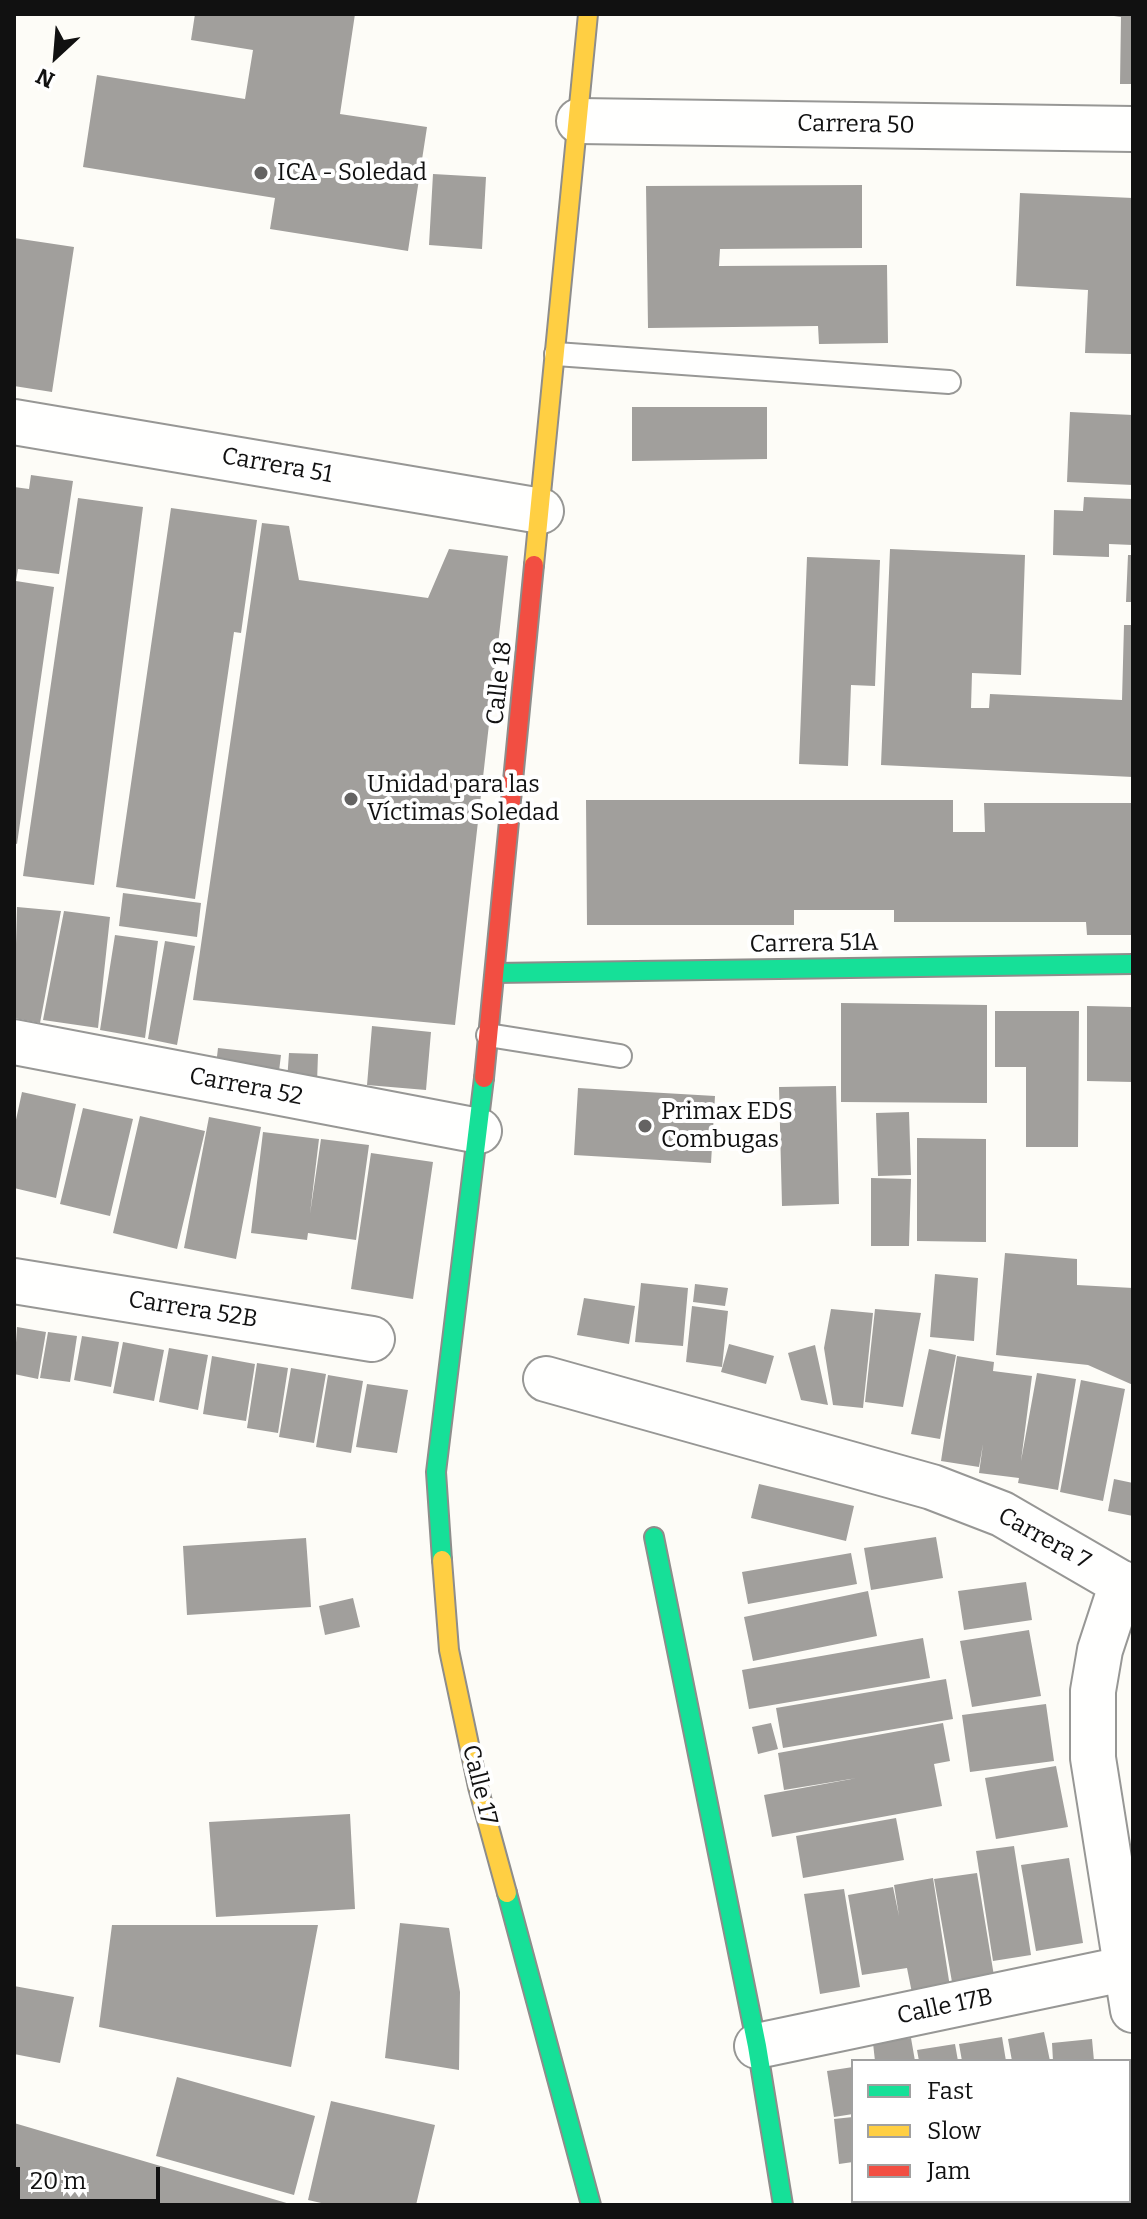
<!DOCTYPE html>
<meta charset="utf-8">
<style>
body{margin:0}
#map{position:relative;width:1147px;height:2219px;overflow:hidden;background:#fdfcf7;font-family:Bitter,serif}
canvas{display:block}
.frame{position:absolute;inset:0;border:16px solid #111;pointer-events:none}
.legend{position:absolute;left:851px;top:2059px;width:280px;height:144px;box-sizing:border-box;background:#fff;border:2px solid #a0a0a0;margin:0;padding:10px 14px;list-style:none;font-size:24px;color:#111}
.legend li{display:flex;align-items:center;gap:16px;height:40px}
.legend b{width:40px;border:2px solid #a0a0a0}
.north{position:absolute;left:16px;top:16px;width:80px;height:80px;-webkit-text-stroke:6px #fff;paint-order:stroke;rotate:206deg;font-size:22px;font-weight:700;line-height:32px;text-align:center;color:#111}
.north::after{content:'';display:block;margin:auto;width:28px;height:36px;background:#111;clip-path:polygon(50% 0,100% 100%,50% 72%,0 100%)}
.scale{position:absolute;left:16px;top:2167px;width:144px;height:36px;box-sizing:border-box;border:4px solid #111;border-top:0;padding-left:10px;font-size:24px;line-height:28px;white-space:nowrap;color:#111;-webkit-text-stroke:6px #fff;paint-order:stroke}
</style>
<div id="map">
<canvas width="1147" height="2219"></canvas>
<div class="frame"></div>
<ul class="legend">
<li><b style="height:10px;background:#16e098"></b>Fast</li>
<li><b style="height:10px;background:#ffcf43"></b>Slow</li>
<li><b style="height:10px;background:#f24e42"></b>Jam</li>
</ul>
<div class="north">N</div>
<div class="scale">20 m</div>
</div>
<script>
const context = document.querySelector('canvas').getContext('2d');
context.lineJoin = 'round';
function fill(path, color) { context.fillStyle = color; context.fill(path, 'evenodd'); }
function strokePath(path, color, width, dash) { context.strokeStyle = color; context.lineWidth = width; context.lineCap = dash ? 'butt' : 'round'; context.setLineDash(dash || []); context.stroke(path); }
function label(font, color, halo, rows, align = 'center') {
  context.font = font + ' Bitter,serif'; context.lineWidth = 8; context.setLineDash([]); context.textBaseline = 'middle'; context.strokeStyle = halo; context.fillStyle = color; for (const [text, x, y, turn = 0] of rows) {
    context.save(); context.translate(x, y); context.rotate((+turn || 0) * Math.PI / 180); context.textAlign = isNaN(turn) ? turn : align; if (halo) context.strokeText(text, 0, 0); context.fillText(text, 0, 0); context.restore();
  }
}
fill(new Path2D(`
 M195 14H355L340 114 427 127 408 251 270 229 275 198 83 167 97 75 245 99 253 50 191 40Z
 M1100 14H1133V84H1120L1121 17Z
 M433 174 486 177 482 249 429 245Z
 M862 185V248L720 249 719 266 887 265 888 343 819 344 818 326 648 328 646 186Z
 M1020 193 1133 198V354L1085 353 1088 290 1016 286Z
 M14 238 74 247 52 392 14 386Z
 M632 407H767V459L632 461Z
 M1070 412 1133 415V485L1067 482Z
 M31 475 73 481 59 574 18 569 16 581 54 587 17 844 14 843V487L29 489Z
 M1084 497 1133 499V545L1109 544V557L1053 555 1054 510 1083 511Z
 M78 498 143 507 94 885 23 876Z
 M171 508 257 520 241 633 234 632 195 899 116 887Z
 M262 523 289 526 299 580 428 598 449 549 508 556 455 1025 193 1000Z
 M890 549 1025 555 1021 675 972 673 971 708H989L990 694 1122 700 1124 625H1133V777L881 765Z
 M1128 555H1133V602H1126Z
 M807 557 880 560 875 686 851 685 848 766 799 764Z
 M586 800H953V832H985L984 803H1133V935H1087L1086 922H894V910H794V925H587Z
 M123 893 201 903 197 937 119 926Z
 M17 907 61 911 40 1023 14 1018Z
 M64 911 110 917 98 1028 43 1020Z
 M115 935 158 941 145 1038 100 1030Z
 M165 941 195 946 177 1045 148 1039Z
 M841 1003 987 1005V1103L841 1102Z
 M1087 1006 1133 1007V1082L1087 1081Z
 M995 1011H1079L1078 1147H1026V1067H995Z
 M372 1026 431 1032 426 1090 367 1085Z
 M218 1048 281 1055 279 1071 216 1065Z
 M289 1053 318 1054 317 1083 287 1081Z
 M836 1086 839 1204 782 1206 779 1087Z
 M578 1088 715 1096 711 1163 574 1155Z
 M22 1092 76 1104 56 1198 14 1188V1129Z
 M83 1108 133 1119 110 1216 60 1204Z
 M909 1112 911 1175 878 1176 876 1113Z
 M140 1116 205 1131 177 1249 113 1233Z
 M209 1117 261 1127 236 1259 184 1248Z
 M263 1132 319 1139 310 1214 321 1139 369 1145 356 1240 308 1233 307 1240 251 1233Z
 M917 1138 986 1139V1242L917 1241Z
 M371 1153 433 1162 413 1299 351 1289Z
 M871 1178 911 1179 909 1246H871Z
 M1005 1253 1077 1259V1285L1133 1288V1385L1088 1365 996 1355Z
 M935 1274 978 1278 974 1341 930 1337Z
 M641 1283 688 1288 683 1346 635 1342Z
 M695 1284 728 1288 725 1306 693 1302Z
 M584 1298 635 1306 629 1344 577 1335Z
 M692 1306 728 1311 722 1367 686 1362Z
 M831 1309 873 1313 863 1408 833 1405 824 1348Z
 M875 1309 921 1313 903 1407 865 1402Z
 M17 1327 46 1332 38 1379 14 1374Z
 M48 1332 77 1336 70 1382 40 1378Z
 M82 1336 119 1342 111 1387 74 1380Z
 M123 1342 164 1350 154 1401 113 1393Z
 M729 1344 774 1356 766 1384 721 1372Z
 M815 1345 828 1405 801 1400 788 1353Z
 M169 1348 208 1355 198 1410 159 1402Z
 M929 1349 956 1355 940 1439 911 1434Z
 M212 1356 255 1364 246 1421 203 1414Z
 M957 1356 994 1362 993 1371 1032 1376 1021 1461 1037 1373 1076 1379 1058 1490 1018 1483 1019 1478 979 1473 983 1444 979 1467 941 1461Z
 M257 1363 288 1368 278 1433 247 1428Z
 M291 1368 326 1374 314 1443 279 1437Z
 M328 1375 363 1381 351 1453 316 1447Z
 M1081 1380 1125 1389 1103 1501 1060 1492Z
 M367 1384 408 1390 397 1453 356 1447Z
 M1114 1479 1133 1483V1516L1108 1511Z
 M759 1484 854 1506 846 1541 751 1518Z
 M936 1537 943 1578 871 1590 864 1548Z
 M306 1538 311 1607 187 1615 183 1546Z
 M851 1553 857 1584 748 1604 742 1572Z
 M1026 1582 1032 1620 964 1630 958 1591Z
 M868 1591 877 1636 753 1661 744 1617Z
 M353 1598 360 1627 325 1635 319 1606Z
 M1029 1630 1041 1696 972 1707 960 1641Z
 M923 1638 930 1678 749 1709 742 1670Z
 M946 1679 953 1719 783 1748 776 1708Z
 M1046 1704 1054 1761 970 1772 962 1715Z
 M771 1723 778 1749 758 1754 752 1727Z
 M943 1723 950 1761 934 1764 942 1806 772 1837 764 1795 857 1778 784 1790 778 1753Z
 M1056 1766 1068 1827 996 1839 985 1778Z
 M350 1814 355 1909 216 1917 209 1822Z
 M896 1818 904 1860 803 1878 796 1836Z
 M1014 1846 1031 1955 993 1961 976 1851Z
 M1069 1858 1083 1943 1036 1951 1021 1865Z
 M977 1873 994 1976 952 1982 934 1879Z
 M933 1878 950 1987 912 1993 907 1968 862 1975 848 1895 893 1887 899 1916 894 1885Z
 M844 1889 860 1987 820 1994 804 1894Z
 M400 1923 449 1928 460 1992 459 2070 385 2058Z
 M112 1925H318L291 2067 99 2027Z
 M14 1986 74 1997 60 2063 14 2054Z
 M1044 2032 1050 2061H1012L1008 2039Z
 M1002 2037 1006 2061H962L959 2044Z
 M911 2038 915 2061H875L873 2043Z
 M1092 2039 1094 2061H1053L1052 2043Z
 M955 2044 958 2061H919L917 2050Z
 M853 2067V2114L834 2117 827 2071Z
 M177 2077 315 2116 294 2195 156 2156Z
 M331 2101 435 2125 416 2205H330L308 2200Z
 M853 2117V2162L839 2164 834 2119Z
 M14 2123 290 2204V2205H14Z
 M853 2201H979L980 2205H854Z
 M983 2201H1006V2203L983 2205Z
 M1034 2201H1115V2205H1018Z`), '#a19f9c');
const lane = new Path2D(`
 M556 354 949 382
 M488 1035 620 1056`);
const street = new Path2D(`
 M579 121 1133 129
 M14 422 541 511
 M14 1042 479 1131
 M14 1281 372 1339
 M546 1379 932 1487 1002 1514 1133 1590
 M1122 1583 1100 1650 1093 1691V1758L1133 2010
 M757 2046 1133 1967`);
const fast = new Path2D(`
 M495 973 1133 964
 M654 1537 757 2046 783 2205
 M442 1560 436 1472 484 1078
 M507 1893 591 2205`);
const slow = new Path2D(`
 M534 565 588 14
 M442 1560 449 1650 478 1787 507 1893`);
const jam = new Path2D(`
 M484 1078 534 565`);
strokePath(lane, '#979795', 26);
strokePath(street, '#979795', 48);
strokePath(fast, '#8e8d8b', 22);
strokePath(slow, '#8e8d8b', 22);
strokePath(jam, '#8e8d8b', 22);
strokePath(lane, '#fffffe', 22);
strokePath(street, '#fffffe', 44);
strokePath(fast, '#16e098', 18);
strokePath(slow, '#ffcf43', 18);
strokePath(jam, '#f24e42', 18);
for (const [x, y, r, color] of [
 [261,173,8,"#646362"],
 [351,799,8,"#646362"],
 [645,1126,8,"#646362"]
]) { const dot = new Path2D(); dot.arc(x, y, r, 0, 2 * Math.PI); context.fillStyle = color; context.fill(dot); strokePath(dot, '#fff', 3); }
label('24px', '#111', '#fff', [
 ["Carrera 50",856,125,1],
 ["Carrera 51",277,466,10],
 ["Calle 18",500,683,-84],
 ["Carrera 51A",814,944,-1],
 ["Carrera 52",246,1087,11],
 ["Carrera 52B",193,1310,9],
 ["Carrera 7",1044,1539,29],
 ["Calle 17",479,1785,76],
 ["Calle 17B",945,2007,-12]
]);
label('24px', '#111', '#fff', [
 ["ICA - Soledad",277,173],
 ["Unidad para las",367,785],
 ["Víctimas Soledad",367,813],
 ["Primax EDS",661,1112],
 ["Combugas",661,1140]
], 'left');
</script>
